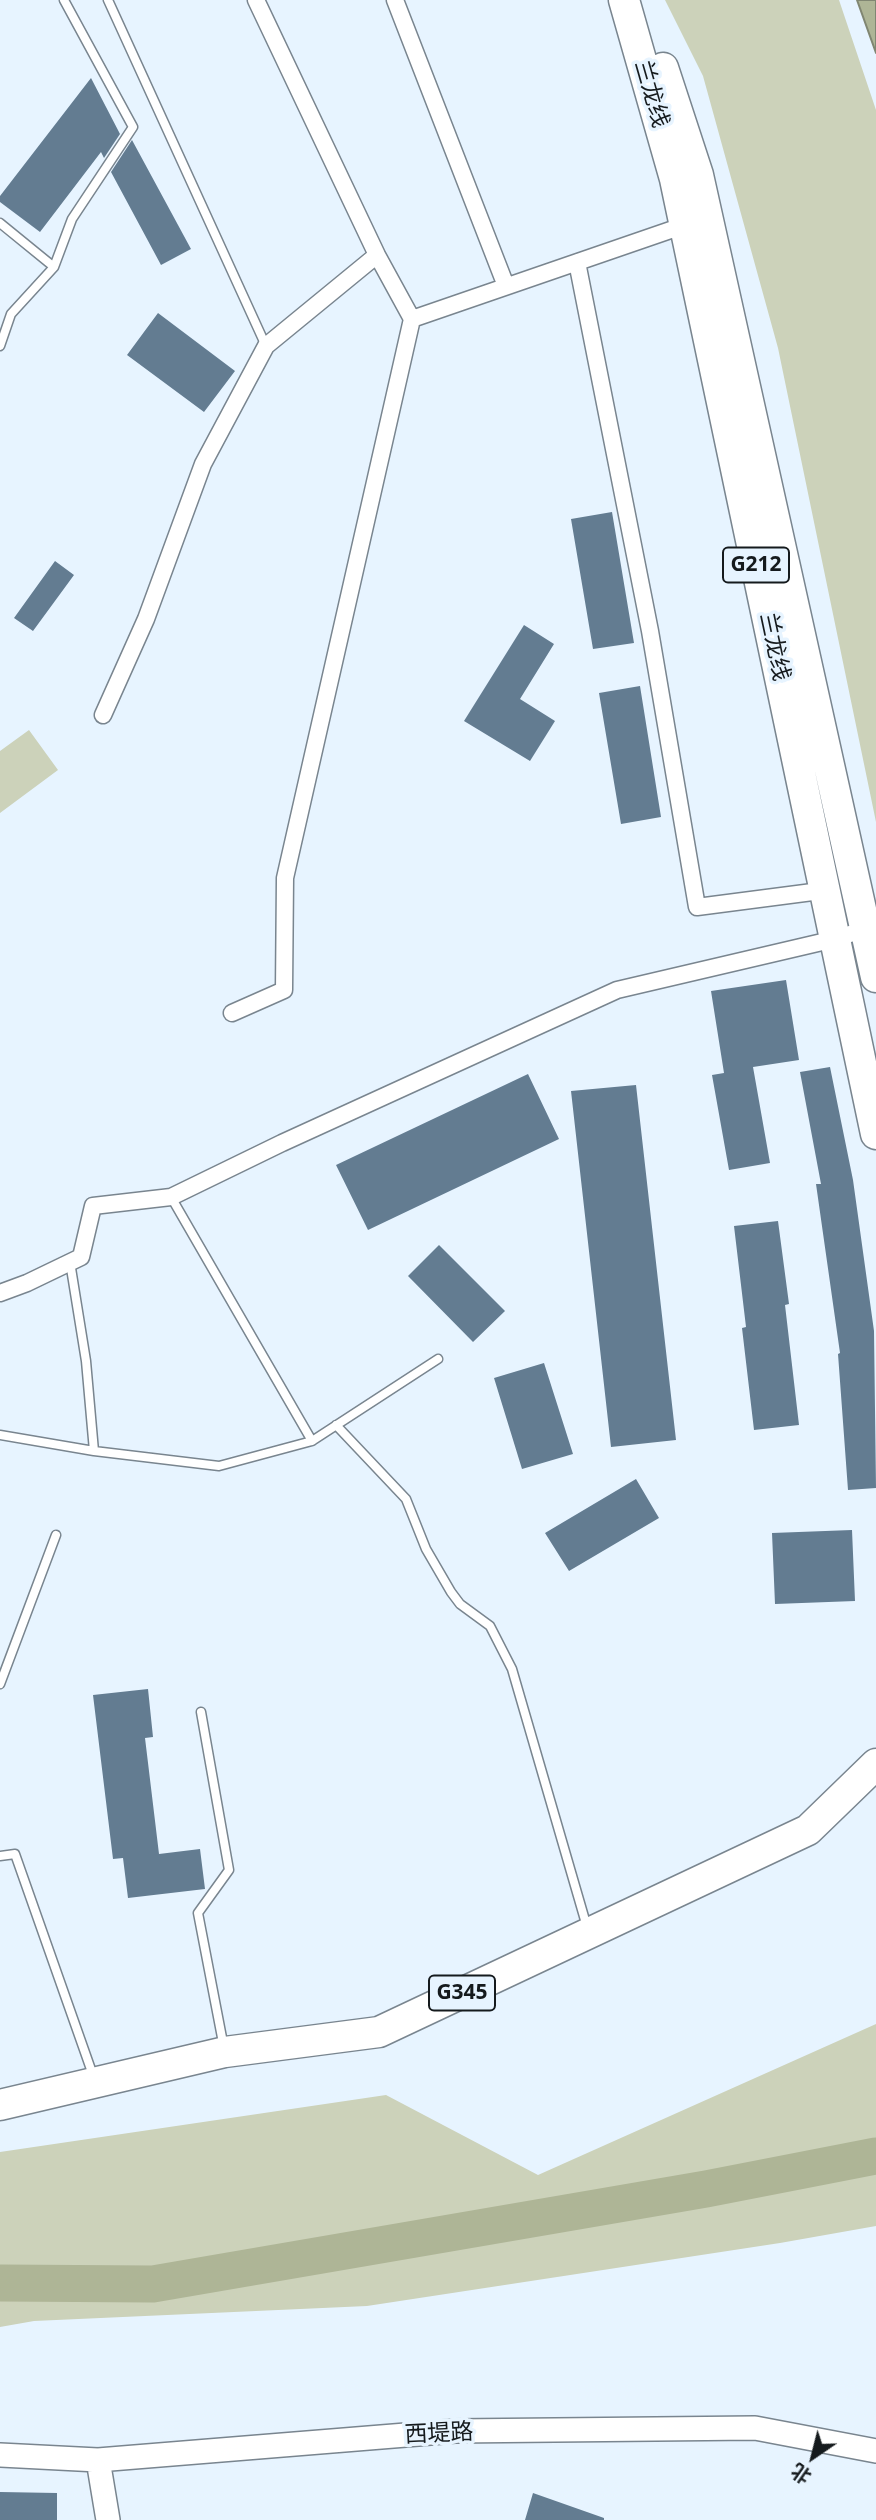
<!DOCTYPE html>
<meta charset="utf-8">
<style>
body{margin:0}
#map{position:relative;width:876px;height:2520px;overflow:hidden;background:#e7f4ff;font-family:"Noto Sans","Noto Sans SC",sans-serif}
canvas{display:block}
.north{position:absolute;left:778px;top:2422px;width:70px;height:70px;-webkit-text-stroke:5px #e7f4ff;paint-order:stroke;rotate:215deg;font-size:19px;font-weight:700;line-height:28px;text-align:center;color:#151a1d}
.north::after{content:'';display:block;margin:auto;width:24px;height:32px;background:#151a1d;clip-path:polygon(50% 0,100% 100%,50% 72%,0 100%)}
</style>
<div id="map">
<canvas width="876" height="2520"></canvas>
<div class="north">北</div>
</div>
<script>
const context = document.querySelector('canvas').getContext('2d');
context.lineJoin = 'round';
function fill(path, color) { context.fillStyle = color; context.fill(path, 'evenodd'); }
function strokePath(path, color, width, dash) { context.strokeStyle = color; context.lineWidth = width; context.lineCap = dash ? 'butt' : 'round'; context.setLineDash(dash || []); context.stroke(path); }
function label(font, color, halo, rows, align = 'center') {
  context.font = font + ' "Noto Sans","Noto Sans SC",sans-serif'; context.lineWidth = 7; context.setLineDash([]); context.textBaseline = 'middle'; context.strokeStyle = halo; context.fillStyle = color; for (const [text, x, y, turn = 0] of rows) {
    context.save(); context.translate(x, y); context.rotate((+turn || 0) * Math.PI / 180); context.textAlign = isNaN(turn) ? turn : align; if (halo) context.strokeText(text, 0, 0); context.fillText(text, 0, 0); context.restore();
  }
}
fill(new Path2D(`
 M665 0H839L876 110V822L778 348 703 76Z
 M29 730 58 770 0 813V751Z
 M876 2024V2226L780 2243 367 2306 34 2321 0 2327V2152L386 2095 538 2175Z`), '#ccd2ba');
const water = new Path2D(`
 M857 0H876V53Z`);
fill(water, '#aeb596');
strokePath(water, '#808672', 2);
strokePath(new Path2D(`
 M0 2283 153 2284 706 2189 876 2156`), '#aeb596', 37);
fill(new Path2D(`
 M91 78 120 134 104 158 101 152 40 232 0 202V196Z
 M132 140 191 249 161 265 111 172Z
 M158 313 235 371 204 412 127 355Z
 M612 512 634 643 593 649 571 519Z
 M55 561 74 575 33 631 14 618Z
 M524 625 554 644 520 699 555 721 530 761 464 721Z
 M640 686 661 817 621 824 599 693Z
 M786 980 799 1060 753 1067 770 1163 729 1170 712 1075 724 1073 711 991Z
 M830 1067 853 1180 874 1331 876 1488 848 1490 838 1354 840 1353 816 1184H821L800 1072Z
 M528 1074 559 1139 368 1230 336 1165Z
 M636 1085 676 1440 611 1447 571 1091Z
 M778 1221 789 1304 785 1305 799 1425 754 1430 742 1328 746 1327 734 1226Z
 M439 1245 505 1311 473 1342 408 1276Z
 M544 1363 573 1454 522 1469 494 1378Z
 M636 1479 659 1518 569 1571 545 1533Z
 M852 1530 855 1601 775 1604 772 1533Z
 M148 1689 153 1737 145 1738 159 1854 200 1849 205 1889 128 1898 123 1858 113 1859 93 1695Z
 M0 2492 57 2493V2520H0Z
 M533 2493 604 2518V2520H525Z`), '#637c91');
const lane = new Path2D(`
 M108 0 266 346
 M0 223 54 267
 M0 346 11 314 54 267 72 219 133 127 64 0
 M171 1197 312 1441 438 1359
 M70 1262 86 1361 94 1451
 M336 1425 406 1499 426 1549 451 1592 460 1604 490 1626 512 1669 587 1927
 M0 1435 94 1451 219 1466 312 1441
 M0 1684 56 1535
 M201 1712 229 1870 198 1913 224 2048
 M0 1856 15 1854 94 2078`);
const street = new Path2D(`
 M395 0 506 286
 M577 262 650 631 697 907 828 890
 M412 319 688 224
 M103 715 146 619 203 464 266 346 377 255
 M232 1013 284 990 285 878 412 319 377 255 256 0
 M0 1293 27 1283 81 1257 93 1206 171 1197 282 1143 617 990 835 939 865 929`);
const secondary = new Path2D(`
 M0 2455 98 2460 455 2431 755 2428 876 2451
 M98 2460 108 2520`);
const highway = new Path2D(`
 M624 0 675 179 876 1134
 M663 68 698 175 876 977
 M0 2105 225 2052 379 2032 808 1830 876 1764`);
strokePath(lane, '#79858f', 11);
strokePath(street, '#79858f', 19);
strokePath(secondary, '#79858f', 26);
strokePath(highway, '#79858f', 33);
strokePath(lane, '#fff', 8);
strokePath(street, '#fff', 16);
strokePath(secondary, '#fff', 23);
strokePath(highway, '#fff', 30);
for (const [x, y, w] of [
 [756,565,66],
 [462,1993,66]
]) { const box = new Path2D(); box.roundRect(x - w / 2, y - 17.5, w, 35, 5); context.fillStyle = '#e7f4ff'; context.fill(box); strokePath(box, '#151a1d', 2); }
label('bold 21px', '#151a1d', null, [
 ["G212",756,565],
 ["G345",462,1993]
]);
label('23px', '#151a1d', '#e7f4ff', [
 ["兰龙线",651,94,74],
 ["兰龙线",774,647,78],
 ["西堤路",439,2434,-3]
]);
</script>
